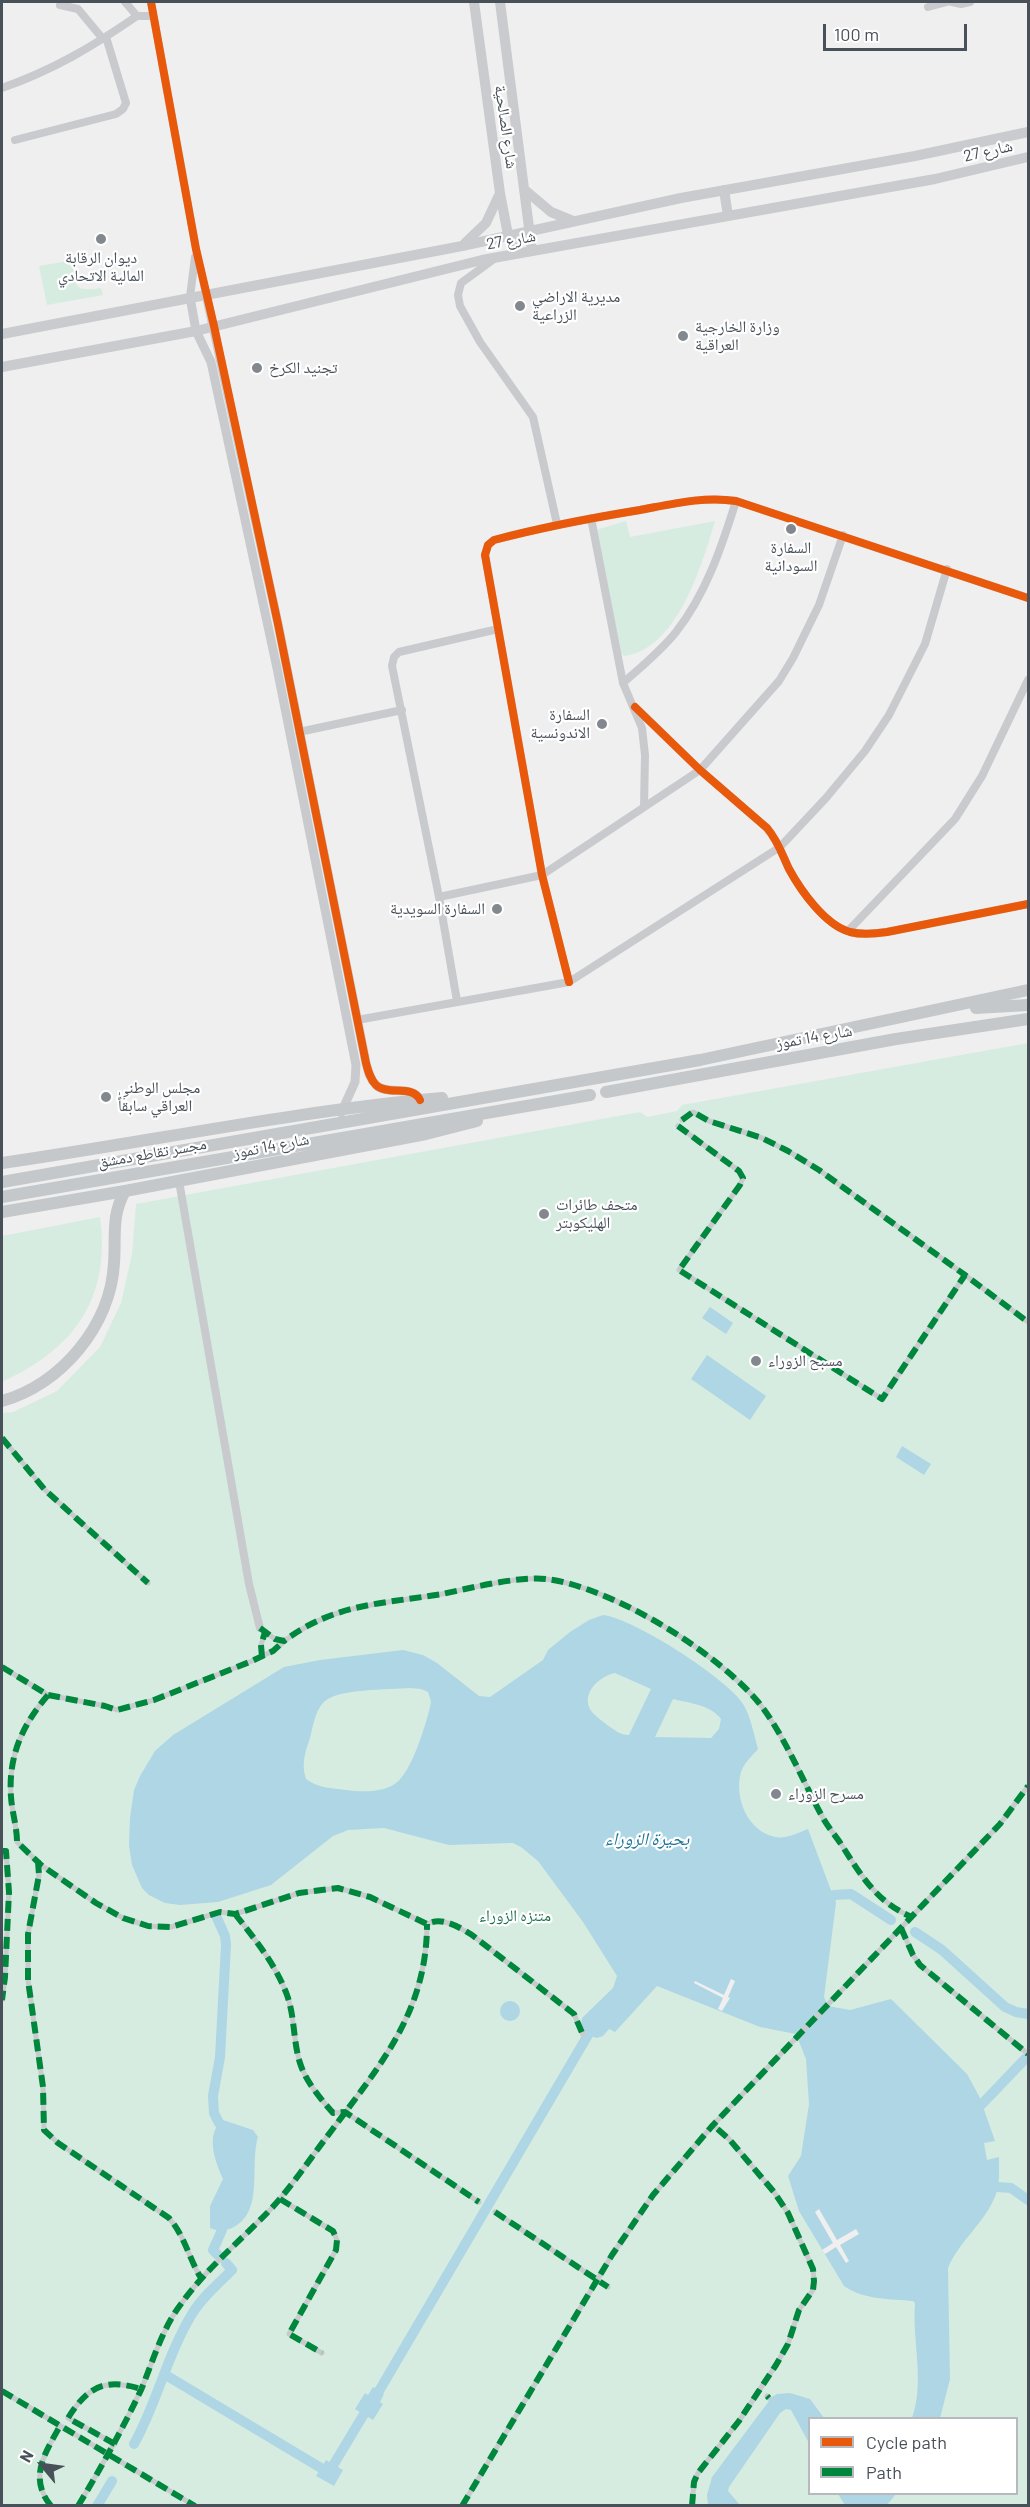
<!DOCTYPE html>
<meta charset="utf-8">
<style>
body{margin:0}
#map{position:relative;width:1030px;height:2507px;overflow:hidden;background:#efefef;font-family:Barlow,sans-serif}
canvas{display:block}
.frame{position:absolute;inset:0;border:3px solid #485059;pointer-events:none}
.legend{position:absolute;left:808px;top:2417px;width:210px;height:78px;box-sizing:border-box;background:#fff;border:2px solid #b6b9bd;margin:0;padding:8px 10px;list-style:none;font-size:18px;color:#485059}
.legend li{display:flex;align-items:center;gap:12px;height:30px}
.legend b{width:30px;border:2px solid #b6b9bd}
.north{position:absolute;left:12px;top:2435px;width:60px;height:60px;-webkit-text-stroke:4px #fff;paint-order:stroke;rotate:299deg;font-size:16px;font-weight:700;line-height:24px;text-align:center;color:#485059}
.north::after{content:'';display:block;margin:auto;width:21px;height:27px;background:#485059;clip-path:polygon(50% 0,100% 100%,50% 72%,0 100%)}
.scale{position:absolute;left:823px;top:24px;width:144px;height:27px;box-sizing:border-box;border:3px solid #485059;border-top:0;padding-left:8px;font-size:18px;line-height:21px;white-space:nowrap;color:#485059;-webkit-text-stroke:4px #fff;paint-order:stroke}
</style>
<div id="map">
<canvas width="1030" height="2507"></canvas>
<div class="frame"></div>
<ul class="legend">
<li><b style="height:8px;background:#e8590c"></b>Cycle path</li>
<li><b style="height:8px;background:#00873e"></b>Path</li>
</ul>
<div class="north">N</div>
<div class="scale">100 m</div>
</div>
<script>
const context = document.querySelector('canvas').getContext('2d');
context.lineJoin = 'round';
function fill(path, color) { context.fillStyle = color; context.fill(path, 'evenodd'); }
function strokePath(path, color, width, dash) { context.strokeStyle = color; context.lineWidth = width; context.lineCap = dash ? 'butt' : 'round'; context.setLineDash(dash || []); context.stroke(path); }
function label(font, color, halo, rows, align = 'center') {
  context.font = font + ' Barlow,"Noto Naskh Arabic",sans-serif'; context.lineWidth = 4.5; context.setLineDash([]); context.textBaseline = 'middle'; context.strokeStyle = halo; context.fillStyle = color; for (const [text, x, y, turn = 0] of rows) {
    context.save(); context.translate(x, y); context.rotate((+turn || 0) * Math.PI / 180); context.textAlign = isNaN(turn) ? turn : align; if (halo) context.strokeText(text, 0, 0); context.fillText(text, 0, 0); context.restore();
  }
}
fill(new Path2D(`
 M68 261C84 276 62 294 101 288L103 295 47 305 39 266Z
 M626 521 630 537 715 521C702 565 677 650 624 656L621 653 596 530Z
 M1028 1043V2505H2V1413L13 1412 57 1391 100 1347 121 1303 132 1254 136 1204 640 1112 647 1117 677 1111 682 1105ZM810 2418H1016V2494H810Z
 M100 1217C111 1299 74 1349 2 1382V1236Z`), '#d6ece0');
fill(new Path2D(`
 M710 1307 733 1323 726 1334 702 1318Z
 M707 1355 766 1396 750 1420 691 1379Z
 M902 1446 931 1464 924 1475 896 1457Z
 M603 1615C633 1618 728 1679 743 1704 751 1717 754 1735 758 1749 752 1756 744 1763 741 1772 734 1797 747 1831 775 1837 786 1839 798 1833 808 1829L832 1893H834L836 1903 824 1997 828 2006 850 2010 891 1999 967 2074 980 2098 995 2141 984 2143 987 2160 999 2157C999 2169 1000 2182 996 2194 986 2222 959 2241 948 2268L950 2379 940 2418H912C925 2382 912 2342 915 2303L913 2301C890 2299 864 2300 844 2286L799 2211 788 2176 801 2156 809 2104 806 2059 796 2034 760 2027 657 1986 615 2032 609 2029 603 2036 597 2038C586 2036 579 2029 582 2018L613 1988 617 1976 583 1922 538 1861 521 1847 513 1843 449 1845 384 1828 348 1830 333 1836 271 1885 218 1902 180 1905 165 1903 149 1895 142 1888 132 1865 129 1846 130 1818 134 1790 140 1776 155 1751 173 1735 284 1667 320 1660 403 1650 423 1655 437 1663 479 1696 490 1697 543 1660 548 1650 570 1632 589 1620ZM615 1673 651 1689 629 1735C620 1735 615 1730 607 1725 603 1721 596 1717 592 1712 579 1695 599 1676 615 1673ZM410 1688 421 1689 428 1692 431 1701 430 1707C425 1727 412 1771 396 1783 383 1793 361 1792 346 1790 331 1788 318 1788 306 1779 301 1765 305 1752 310 1738 313 1726 315 1712 323 1703 335 1688 390 1690 410 1688ZM673 1699C689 1703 711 1705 721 1719L719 1729 711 1738 655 1737Z
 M500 2011a10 10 0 1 1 20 0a10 10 0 1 1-20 0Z
 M223 2120 253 2130 258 2137C249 2167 265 2212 232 2228 224 2231 217 2231 210 2228V2206L223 2179C216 2163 204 2134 223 2120Z
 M373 2387 384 2394 380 2402 383 2404 373 2420 355 2409 365 2393 368 2395Z
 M790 2393 810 2399 824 2418H810L809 2443 791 2410 786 2409 780 2413 729 2487 728 2491 740 2505H708L707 2495 712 2477 772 2397 777 2394Z
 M326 2460 343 2470 334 2486 316 2476Z
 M838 2494H896L886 2506 845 2505Z`), '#afd6e5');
fill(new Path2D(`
 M731 1979 735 1981 728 1997 730 1998 722 2011 718 2009 723 1998 694 1983 695 1981 724 1995Z
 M819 2209 837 2240 856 2229 859 2234 840 2245 849 2261 846 2263 836 2247 825 2254 822 2250 833 2243 815 2212Z`), '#efefef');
strokePath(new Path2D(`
 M834 1895 851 1894 891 1920
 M217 1918 225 1936 226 1945 220 2057 213 2096 214 2113 219 2123
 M915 1932 942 1950 1005 2007 1016 2012 1028 2014
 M982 2104 1025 2059
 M997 2187 1011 2188 1028 2200
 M219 2256 213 2250 222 2230
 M164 2374 321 2468
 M379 2391 588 2035
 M134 2444C157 2403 167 2355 192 2314 202 2297 218 2284 232 2270L226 2263
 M334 2464 364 2414
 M97 2506 112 2481`), '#afd6e5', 10);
strokePath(new Path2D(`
 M682 1120 693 1112 709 1121 762 1138 788 1151 819 1170 965 1275
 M678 1126 739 1171 743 1178 740 1185 679 1270 882 1399 965 1275 1028 1322
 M2 1438 45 1490 148 1583
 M260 1628 275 1639 284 1641C335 1603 382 1604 442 1594 471 1588 518 1576 546 1579 612 1587 717 1652 759 1703 771 1718 781 1736 790 1753 801 1774 811 1796 823 1818 828 1827 835 1835 841 1844 860 1874 877 1903 912 1917
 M262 1657 261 1645 265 1632
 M2 1667 48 1695 105 1706 117 1710 154 1700 252 1661 273 1651 284 1642
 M48 1695C22 1725 8 1757 11 1797 12 1812 17 1827 17 1842L41 1865 96 1903 123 1918 148 1926 171 1927 220 1912 235 1914 299 1893 338 1888 370 1897 427 1924C442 1916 459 1927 472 1935L574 2014 583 2035
 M2 1851H6L9 1892 5 1977 2 2000
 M38 1862 39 1875 28 1934V1980L43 2087 44 2130 58 2143 169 2218C185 2236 189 2259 201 2278
 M235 1914C255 1939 276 1965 287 1995 295 2017 293 2041 300 2063 306 2082 320 2098 333 2113L345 2112 479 2202
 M901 1928 913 1955 920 1965 1028 2054
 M280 2199 333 2231 337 2240 336 2250 289 2334 322 2353
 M495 2212 608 2287
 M2 2391 195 2506
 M767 2396 769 2398
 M115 2444 68 2418C88 2386 105 2378 141 2389
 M51 2506C28 2478 45 2453 60 2426
 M78 2506C101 2468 122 2430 141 2390 153 2361 162 2329 181 2304 205 2270 239 2242 268 2212 292 2187 311 2157 332 2130 381 2064 427 2011 427 1924
 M462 2506 612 2255 653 2195 713 2125 1000 1824 1028 1786
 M692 2506 694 2482 698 2473 739 2421 776 2365 788 2344 799 2310 813 2290 814 2281 813 2269 788 2213 774 2192 729 2139 713 2125`), '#c9cacd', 5);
strokePath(new Path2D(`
 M125 2 137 16H152
 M151 2 196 249 206 294
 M952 2 961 4 970 2
 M60 5 78 9 103 39
 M928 7 947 2
 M2 88C53 70 92 47 137 16
 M15 140 116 114 123 109 126 103 106 37
 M494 259 461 283 458 295 460 306 480 342 533 417 557 524
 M190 297 195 257
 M591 518 623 683 642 728 645 755 644 807
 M623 683C641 667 661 651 676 632 706 594 722 546 736 501
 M635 707 700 770 767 828C778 841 782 854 789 869 801 891 825 925 850 932 862 935 874 934 887 932L1028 904
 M299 732 402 710
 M439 897 542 875 700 770 779 681 793 658 819 605 843 535
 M848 931 955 819 982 776 1028 680
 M569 982 542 875 485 555 488 545 494 540C543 527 591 518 640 510 672 504 704 496 736 501L1028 598
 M457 1001 439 897 392 666 394 657 399 652 498 629
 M357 1020 569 982 780 847 826 798 865 751 889 715 925 644 947 569
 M179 1181 249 1584 260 1628`), '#c9cacd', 8);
strokePath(new Path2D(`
 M206 294 278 624 366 1063C368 1071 370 1079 376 1085 387 1096 413 1084 420 1100
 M190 297 196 331 211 362 277 668 356 1065 355 1082 341 1113`), '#c9cacd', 9);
strokePath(new Path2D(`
 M474 2 500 193 508 235 516 254
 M500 2 532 251
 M525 190 551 212 573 221
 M724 190 728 216
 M465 243 486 223 500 193
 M2 334 462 246 681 198 915 156 1028 132
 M2 367 196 331 482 260 935 179 1028 157`), '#cacbce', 10);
strokePath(new Path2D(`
 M976 1008 1028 1005
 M606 1092 896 1039 1028 1019
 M2 1163C148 1142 294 1111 442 1098
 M2 1182 700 1060 1028 990
 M2 1197 590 1095
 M2 1212 125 1191 426 1134 477 1121
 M2 1401C61 1385 111 1325 114 1263 116 1236 111 1216 125 1191`), '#c5c8cb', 12);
strokePath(new Path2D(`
 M682 1120 693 1112 709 1121 762 1138 788 1151 819 1170 965 1275
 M678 1126 739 1171 743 1178 740 1185 679 1270 882 1399 965 1275 1028 1322
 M2 1438 45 1490 148 1583
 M260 1628 275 1639 284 1641C335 1603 382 1604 442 1594 471 1588 518 1576 546 1579 612 1587 717 1652 759 1703 771 1718 781 1736 790 1753 801 1774 811 1796 823 1818 828 1827 835 1835 841 1844 860 1874 877 1903 912 1917
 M262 1657 261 1645 265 1632
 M2 1667 48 1695 105 1706 117 1710 154 1700 252 1661 273 1651 284 1641
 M48 1695C22 1725 8 1757 11 1797 12 1812 17 1827 17 1842L41 1865 96 1903 123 1918 148 1926 171 1927 220 1912 235 1914 299 1893 338 1888 370 1897 427 1924C442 1916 459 1927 472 1935L574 2014 583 2035
 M2 1851H6L9 1892 5 1977 2 2000
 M38 1861 39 1875 28 1934V1980L43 2087 44 2130 58 2143 169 2218C185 2236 189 2259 201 2278
 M235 1914C255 1939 276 1965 287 1995 295 2017 293 2041 300 2063 306 2082 320 2098 333 2113L345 2112 479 2202
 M901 1928 913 1955 920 1965 1028 2054
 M280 2199 333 2231 337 2240 336 2250 289 2334 322 2353
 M495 2212 608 2287
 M2 2391 195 2506
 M767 2396 769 2398
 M115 2444 68 2418C88 2386 105 2378 141 2389
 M51 2506C28 2478 45 2453 60 2426
 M78 2506C101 2468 122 2430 141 2390 153 2361 162 2329 181 2304 205 2270 239 2242 268 2212 292 2187 311 2157 332 2130 381 2064 427 2011 427 1924
 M462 2506 612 2255 653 2195 713 2125 1000 1824 1028 1786
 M692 2506 694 2482 698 2473 739 2421 776 2365 788 2344 799 2310 813 2290 814 2281 813 2269 788 2213 774 2192 729 2139 713 2125`), '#00873e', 6, [12, 6]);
strokePath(new Path2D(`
 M151 2 196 249 214 326 278 624 366 1063C368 1071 370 1079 376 1085 387 1096 413 1084 420 1100
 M635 707 700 770 767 828C778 841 782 854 789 869 801 891 825 925 850 932 862 935 874 934 887 932L1028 904
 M569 982 542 875 485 555 488 545 494 540C543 527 591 518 640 510 672 504 704 496 736 501L1028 598`), '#e8590c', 8);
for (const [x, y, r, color] of [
 [101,239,6,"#82888e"],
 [520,306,6,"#82888e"],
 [683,336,6,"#82888e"],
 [257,368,6,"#82888e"],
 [791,529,6,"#82888e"],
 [602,724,6,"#82888e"],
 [497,909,6,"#82888e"],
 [106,1097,6,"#82888e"],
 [544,1214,6,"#82888e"],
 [756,1361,6,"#82888e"],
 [776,1794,6,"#82888e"]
]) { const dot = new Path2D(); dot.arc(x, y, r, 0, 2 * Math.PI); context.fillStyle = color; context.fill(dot); strokePath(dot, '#fff', 2); }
label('16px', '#485059', '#fff', [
 ["شارع الصالحية",506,127,82],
 ["شارع 27",988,151,-13],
 ["شارع 27",511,240,-10],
 ["شارع 14 تموز",814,1037,-10],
 ["شارع 14 تموز",271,1146,-11],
 ["مجسر تقاطع دمشق",152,1153,-10]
]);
label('16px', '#485059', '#fff', [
 ["ديوان الرقابة",101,258,"center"],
 ["المالية الاتحادي",101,276,"center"],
 ["مديرية الاراضي",532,297],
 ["الزراعية",532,315],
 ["وزارة الخارجية",695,327],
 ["العراقية",695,345],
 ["تجنيد الكرخ",269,368],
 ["السفارة",791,548,"center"],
 ["السودانية",791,566,"center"],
 ["السفارة",590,715,"right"],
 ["الاندونسية",590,733,"right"],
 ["السفارة السويدية",485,909,"right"],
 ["مجلس الوطني",118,1088],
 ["العراقي سابقاً",118,1106],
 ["متحف طائرات",556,1205],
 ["الهليكوبتر",556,1223],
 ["مسبح الزوراء",768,1361],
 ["مسرح الزوراء",788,1794]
], 'left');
label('16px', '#217250', '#fff', [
 ["متنزه الزوراء",515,1916]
]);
label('italic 18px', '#1c7598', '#fff', [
 ["بحيرة الزوراء",647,1839]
]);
</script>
